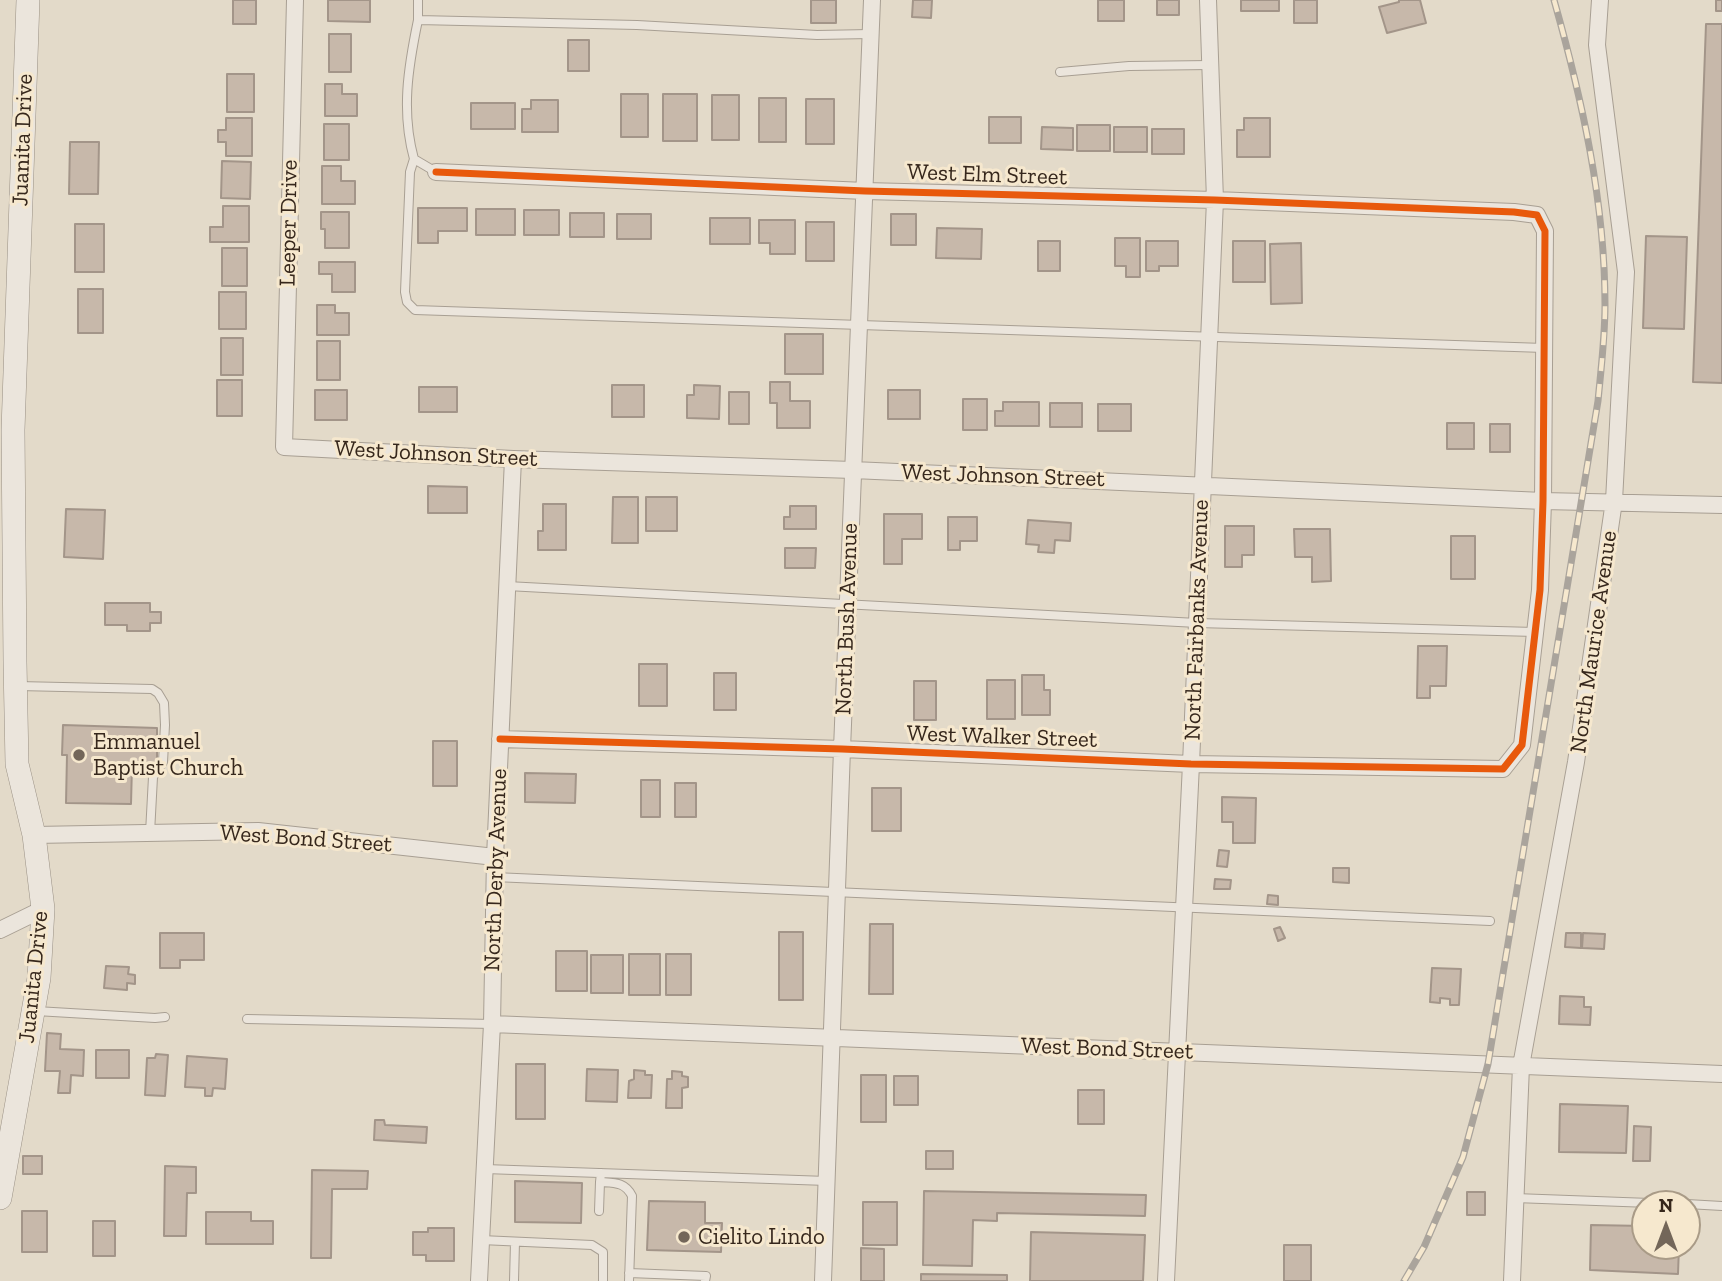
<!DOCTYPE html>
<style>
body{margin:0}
#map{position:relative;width:1722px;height:1281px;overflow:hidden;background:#e3dac9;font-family:"Zilla Slab",serif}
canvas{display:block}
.north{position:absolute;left:1631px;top:1190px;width:70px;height:70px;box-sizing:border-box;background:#f6e8ce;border:2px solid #a99b87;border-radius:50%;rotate:0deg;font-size:19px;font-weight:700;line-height:28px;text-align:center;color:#36271c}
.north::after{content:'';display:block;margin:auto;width:24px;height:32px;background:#736659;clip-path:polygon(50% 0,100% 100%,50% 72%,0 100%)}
</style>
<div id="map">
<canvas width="1722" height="1281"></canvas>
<div class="north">N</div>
</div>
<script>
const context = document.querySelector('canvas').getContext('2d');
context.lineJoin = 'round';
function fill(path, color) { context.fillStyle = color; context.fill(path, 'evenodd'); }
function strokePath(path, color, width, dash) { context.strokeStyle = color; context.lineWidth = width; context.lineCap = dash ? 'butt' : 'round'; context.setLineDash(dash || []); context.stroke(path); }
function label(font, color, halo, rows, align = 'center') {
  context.font = font + ' "Zilla Slab",serif'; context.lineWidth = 6; context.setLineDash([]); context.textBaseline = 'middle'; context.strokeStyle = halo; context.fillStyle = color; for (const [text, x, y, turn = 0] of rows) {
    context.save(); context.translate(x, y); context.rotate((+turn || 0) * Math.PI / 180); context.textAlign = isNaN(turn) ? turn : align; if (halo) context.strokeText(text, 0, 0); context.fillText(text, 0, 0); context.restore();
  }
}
const building = new Path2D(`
 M233 0H256V24H233Z
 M328 0H370V22L328 21Z
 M811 0H836V23H811Z
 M913 0H932L931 18 912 17Z
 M1098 0H1124V21H1098Z
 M1157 0H1179V15H1157Z
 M1241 0H1279V11H1241Z
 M1294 0H1317V23H1294Z
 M1399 0H1420L1426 23 1387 33 1379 7 1399 2Z
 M1716 0H1722V11H1716Z
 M1706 24H1722V383L1693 382Z
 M329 34H351V72H329Z
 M568 40H589V71H568Z
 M227 74H254V112H227Z
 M325 84H342V94H357V116H325Z
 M621 94H648V137H621Z
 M663 94H697V141H663Z
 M712 95H739V140H712Z
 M759 98H786V142H759Z
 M806 99H834V144H806Z
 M531 100H558V132H522V109H531Z
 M471 103H515V129H471Z
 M989 117H1021V143H989Z
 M226 118H252V156H226V142H218V130H226Z
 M1244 118H1270V157H1237V130H1244Z
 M324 124H349V160H324Z
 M1077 125H1110V151H1077Z
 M1042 127 1073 128V150L1041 149Z
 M1114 127H1147V152H1114Z
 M1152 129H1184V154H1152Z
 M70 142H99L98 194H69Z
 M222 161 251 162 250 199 221 198Z
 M322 166H341V181H355V204H322Z
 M223 206H249V242H210V227H223Z
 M418 208H467V231H438V243H418Z
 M476 209H515V235H476Z
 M524 210H559V235H524Z
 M321 212H349V248H325V229H321Z
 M570 213H604V237H570Z
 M617 214H651V239H617Z
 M891 214H916V245H891Z
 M710 218H750V244H710Z
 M759 220H795V254H770V243H759Z
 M806 222H834V261H806Z
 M75 224H104V272H75Z
 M937 228 982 229 981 259 936 258Z
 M1646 236 1687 237 1684 329 1643 328Z
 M1115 238H1140V277H1126V266H1115Z
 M1038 241H1060V271H1038Z
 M1146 241H1178V266H1159V271H1146Z
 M1233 241H1265V282H1233Z
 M1301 243 1302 303 1271 304 1270 244Z
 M222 248H247V286H222Z
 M319 262H355V292H332V274H319Z
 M78 289H103V333H78Z
 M219 292H246V329H219Z
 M317 305H335V313H349V335H317Z
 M785 334H823V374H785Z
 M221 338H243V375H221Z
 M317 341H340V380H317Z
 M217 380H242V416H217Z
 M770 382H790V401H810V428H777V403H770Z
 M612 385H644V417H612Z
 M694 385 720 386 719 419 687 418V395H694Z
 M419 387H457V412H419Z
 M315 390H347V420H315Z
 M888 390H920V419H888Z
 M729 392H749V424H729Z
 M963 399H987V430H963Z
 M1003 402H1039V426H995V411H1003Z
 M1050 403H1082V427H1050Z
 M1098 404H1131V431H1098Z
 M1447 423H1474V449H1447Z
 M1490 424H1510V452H1490Z
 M428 486 467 487V513H428Z
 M613 497H638V543H612Z
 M646 497H677V531H646Z
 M543 504H566V550H538V531H543Z
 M790 506H816V529H784V517H790Z
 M66 509 105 510 103 559 64 557Z
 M884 514H922V539H902V564H884Z
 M948 517H977V541H960V550H948Z
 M1028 520 1071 523 1070 541 1055 540 1054 553 1038 552 1039 545 1026 544Z
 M1225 526H1254V555H1242V567H1225Z
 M1294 529H1330L1331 581 1312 582V557H1295Z
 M1451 536H1475V579H1451Z
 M785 548H816L815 568H785Z
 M105 603H150V612H161V623H150V631H127V625H105Z
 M1418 646H1447L1446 686H1430V698H1417Z
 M639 664H667V706H639Z
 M714 673H736V710H714Z
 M1022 675H1044V690H1050V715H1022Z
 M987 680H1015V719H987Z
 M914 681H936V720H914Z
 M63 725 157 728V765H132L131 804 66 803 67 755H62Z
 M433 741H457V786H433Z
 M525 773 576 774 575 803 525 802Z
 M641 780H660V817H641Z
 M675 783H696V817H675Z
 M872 788H901V831H872Z
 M1222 797 1256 798 1255 843H1233V822H1222Z
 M1219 850 1229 851 1227 867 1217 866Z
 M1333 868H1349V883L1333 882Z
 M1215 879 1231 880 1230 889H1214Z
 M1268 895 1278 896V905L1267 904Z
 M870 924H893V994H869Z
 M1280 927 1285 938 1278 941 1274 929Z
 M779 932H803V1000H779Z
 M160 933H204V960H180V968H160Z
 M1566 933H1581V948L1565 947Z
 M1583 933 1605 934 1604 949 1582 948Z
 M556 951H587V991H556Z
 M629 954H660V995H629Z
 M666 954H691V995H666Z
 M591 955H623V993H591Z
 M106 966 129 967 128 974 135 975V984L127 983V990L104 988Z
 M1432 968 1461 969 1459 1005H1450V999L1440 998V1003L1430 1002Z
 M1560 996 1584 997V1007H1591L1590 1025 1559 1024Z
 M47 1033 61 1034 60 1049 84 1050 83 1076 71 1075 70 1093H58L60 1071H45Z
 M96 1050H129V1078H96Z
 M156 1054 168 1055 165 1096 145 1095 147 1058H155Z
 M187 1056 227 1059 225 1089 213 1088 212 1096H205V1088L185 1087Z
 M516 1064H545V1119H516Z
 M587 1069 618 1070 617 1102 586 1101Z
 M634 1070 645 1071V1075H652L651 1098H628L629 1081 634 1079Z
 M672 1071 682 1072V1076L688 1077V1087L682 1088V1108H666L667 1079H672Z
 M861 1075H886V1122H861Z
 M894 1076H918V1105H894Z
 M1078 1090H1104V1124H1078Z
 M1560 1104 1628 1106 1626 1153 1559 1152Z
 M375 1120H384L385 1125 427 1127 426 1143 374 1140Z
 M1634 1126 1651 1127 1650 1161H1633Z
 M926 1151H953V1169H926Z
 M23 1156H42V1174H23Z
 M165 1166 196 1167V1193H187L186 1236H164Z
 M312 1170 368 1171 367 1189H332L331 1258H311Z
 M515 1181 582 1183 581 1223 515 1222Z
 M924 1191 1146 1195 1145 1216 997 1213V1221L973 1220 972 1266 923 1265Z
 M1467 1192H1485V1215H1467Z
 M649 1201 705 1202V1223H722L721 1252 647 1250Z
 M863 1202H897V1245H863Z
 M22 1211H47V1252H22Z
 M206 1212H251V1221H273V1244H206Z
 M93 1221H115V1256H93Z
 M1591 1225 1645 1226V1246H1679L1678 1274 1590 1270Z
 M428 1228H454V1261H426V1255H413V1232H428Z
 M1031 1232 1145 1235 1143 1281H1030Z
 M1284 1245H1311V1281H1284Z
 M861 1248 884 1249V1281H861Z
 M921 1274 1007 1275V1281H921Z`);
fill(building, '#c7b8aa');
strokePath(building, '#a39589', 2);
const lane = new Path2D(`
 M418 0V20L637 25 817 35 870 34
 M418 20C408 68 401 112 414 159L436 172
 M1060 72 1129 66 1210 65
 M414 159 410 172 405 292 407 302 415 310 1544 348
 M507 586 1197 623 1535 632
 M18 686 152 689 158 693 164 703 165 725 163 762 153 777 150 833
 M494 877 1490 921
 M36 1011 155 1018 165 1017
 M247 1019 492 1024
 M485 1169 827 1181
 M601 1173 600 1182C615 1183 625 1182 632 1196L629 1281
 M1515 1198 1677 1204
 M1687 1204 1722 1206
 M599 1211 600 1182
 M481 1240 592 1245 603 1252V1281
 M629 1273 706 1276 705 1281
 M514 1281 515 1242`);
const street = new Path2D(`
 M295 0 284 447 513 459 853 470 1543 501 1722 505
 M436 172 865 191 1215 200 1514 212 1537 215 1545 231 1543 501 1540 590 1522 745 1503 769 1191 764 842 749 500 739
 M34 835 258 831 495 857
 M0 930 43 909
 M492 1024 1722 1074
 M479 1281 492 1024 495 857 513 459
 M823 1281 842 749 872 0
 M1166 1281 1191 764 1215 200 1208 0
 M1512 1281 1521 1066 1576 762 1614 501 1626 272 1597 45 1600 0`);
const secondary = new Path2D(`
 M0 1198 39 978 43 909 34 835 17 764 15 662 13 430 28 0`);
strokePath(lane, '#a89f93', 10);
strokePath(street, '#a89f93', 18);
strokePath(secondary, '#988f83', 24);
strokePath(lane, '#ebe5dc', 8);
strokePath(street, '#ebe5dc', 16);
strokePath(secondary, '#ebe5dc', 23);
const rail = new Path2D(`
 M1404 1281 1424 1247 1463 1157 1488 1064 1598 401C1601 369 1605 337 1605 305 1605 202 1582 99 1554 0`);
strokePath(rail, '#aaa49c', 7);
strokePath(rail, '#f6e8ce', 4.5, [13]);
strokePath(new Path2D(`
 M436 172 865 191 1215 200 1514 212 1537 215 1545 231 1543 501 1540 590 1522 745 1503 769 1191 764 842 749 500 739`), '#e8590c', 7);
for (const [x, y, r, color] of [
 [79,755,7,"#736659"],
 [684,1237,7,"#736659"]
]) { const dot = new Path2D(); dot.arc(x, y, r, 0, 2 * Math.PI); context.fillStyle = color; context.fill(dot); strokePath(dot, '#f6e8ce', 2.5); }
label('23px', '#36271c', '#f6e8ce', [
 ["Juanita Drive",23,140,-88],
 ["West Elm Street",987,175,2],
 ["Leeper Drive",289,223,-89],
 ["West Johnson Street",436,454,3],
 ["West Johnson Street",1003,476,2],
 ["North Bush Avenue",847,619,-88],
 ["North Fairbanks Avenue",1197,620,-88],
 ["North Maurice Avenue",1594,642,-82],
 ["West Walker Street",1002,737,2],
 ["West Bond Street",306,839,4],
 ["North Derby Avenue",496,870,-88],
 ["Juanita Drive",34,977,-84],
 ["West Bond Street",1107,1049,2]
]);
label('23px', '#36271c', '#f6e8ce', [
 ["Emmanuel",93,742],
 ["Baptist Church",93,768],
 ["Cielito Lindo",698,1237]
], 'left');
</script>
